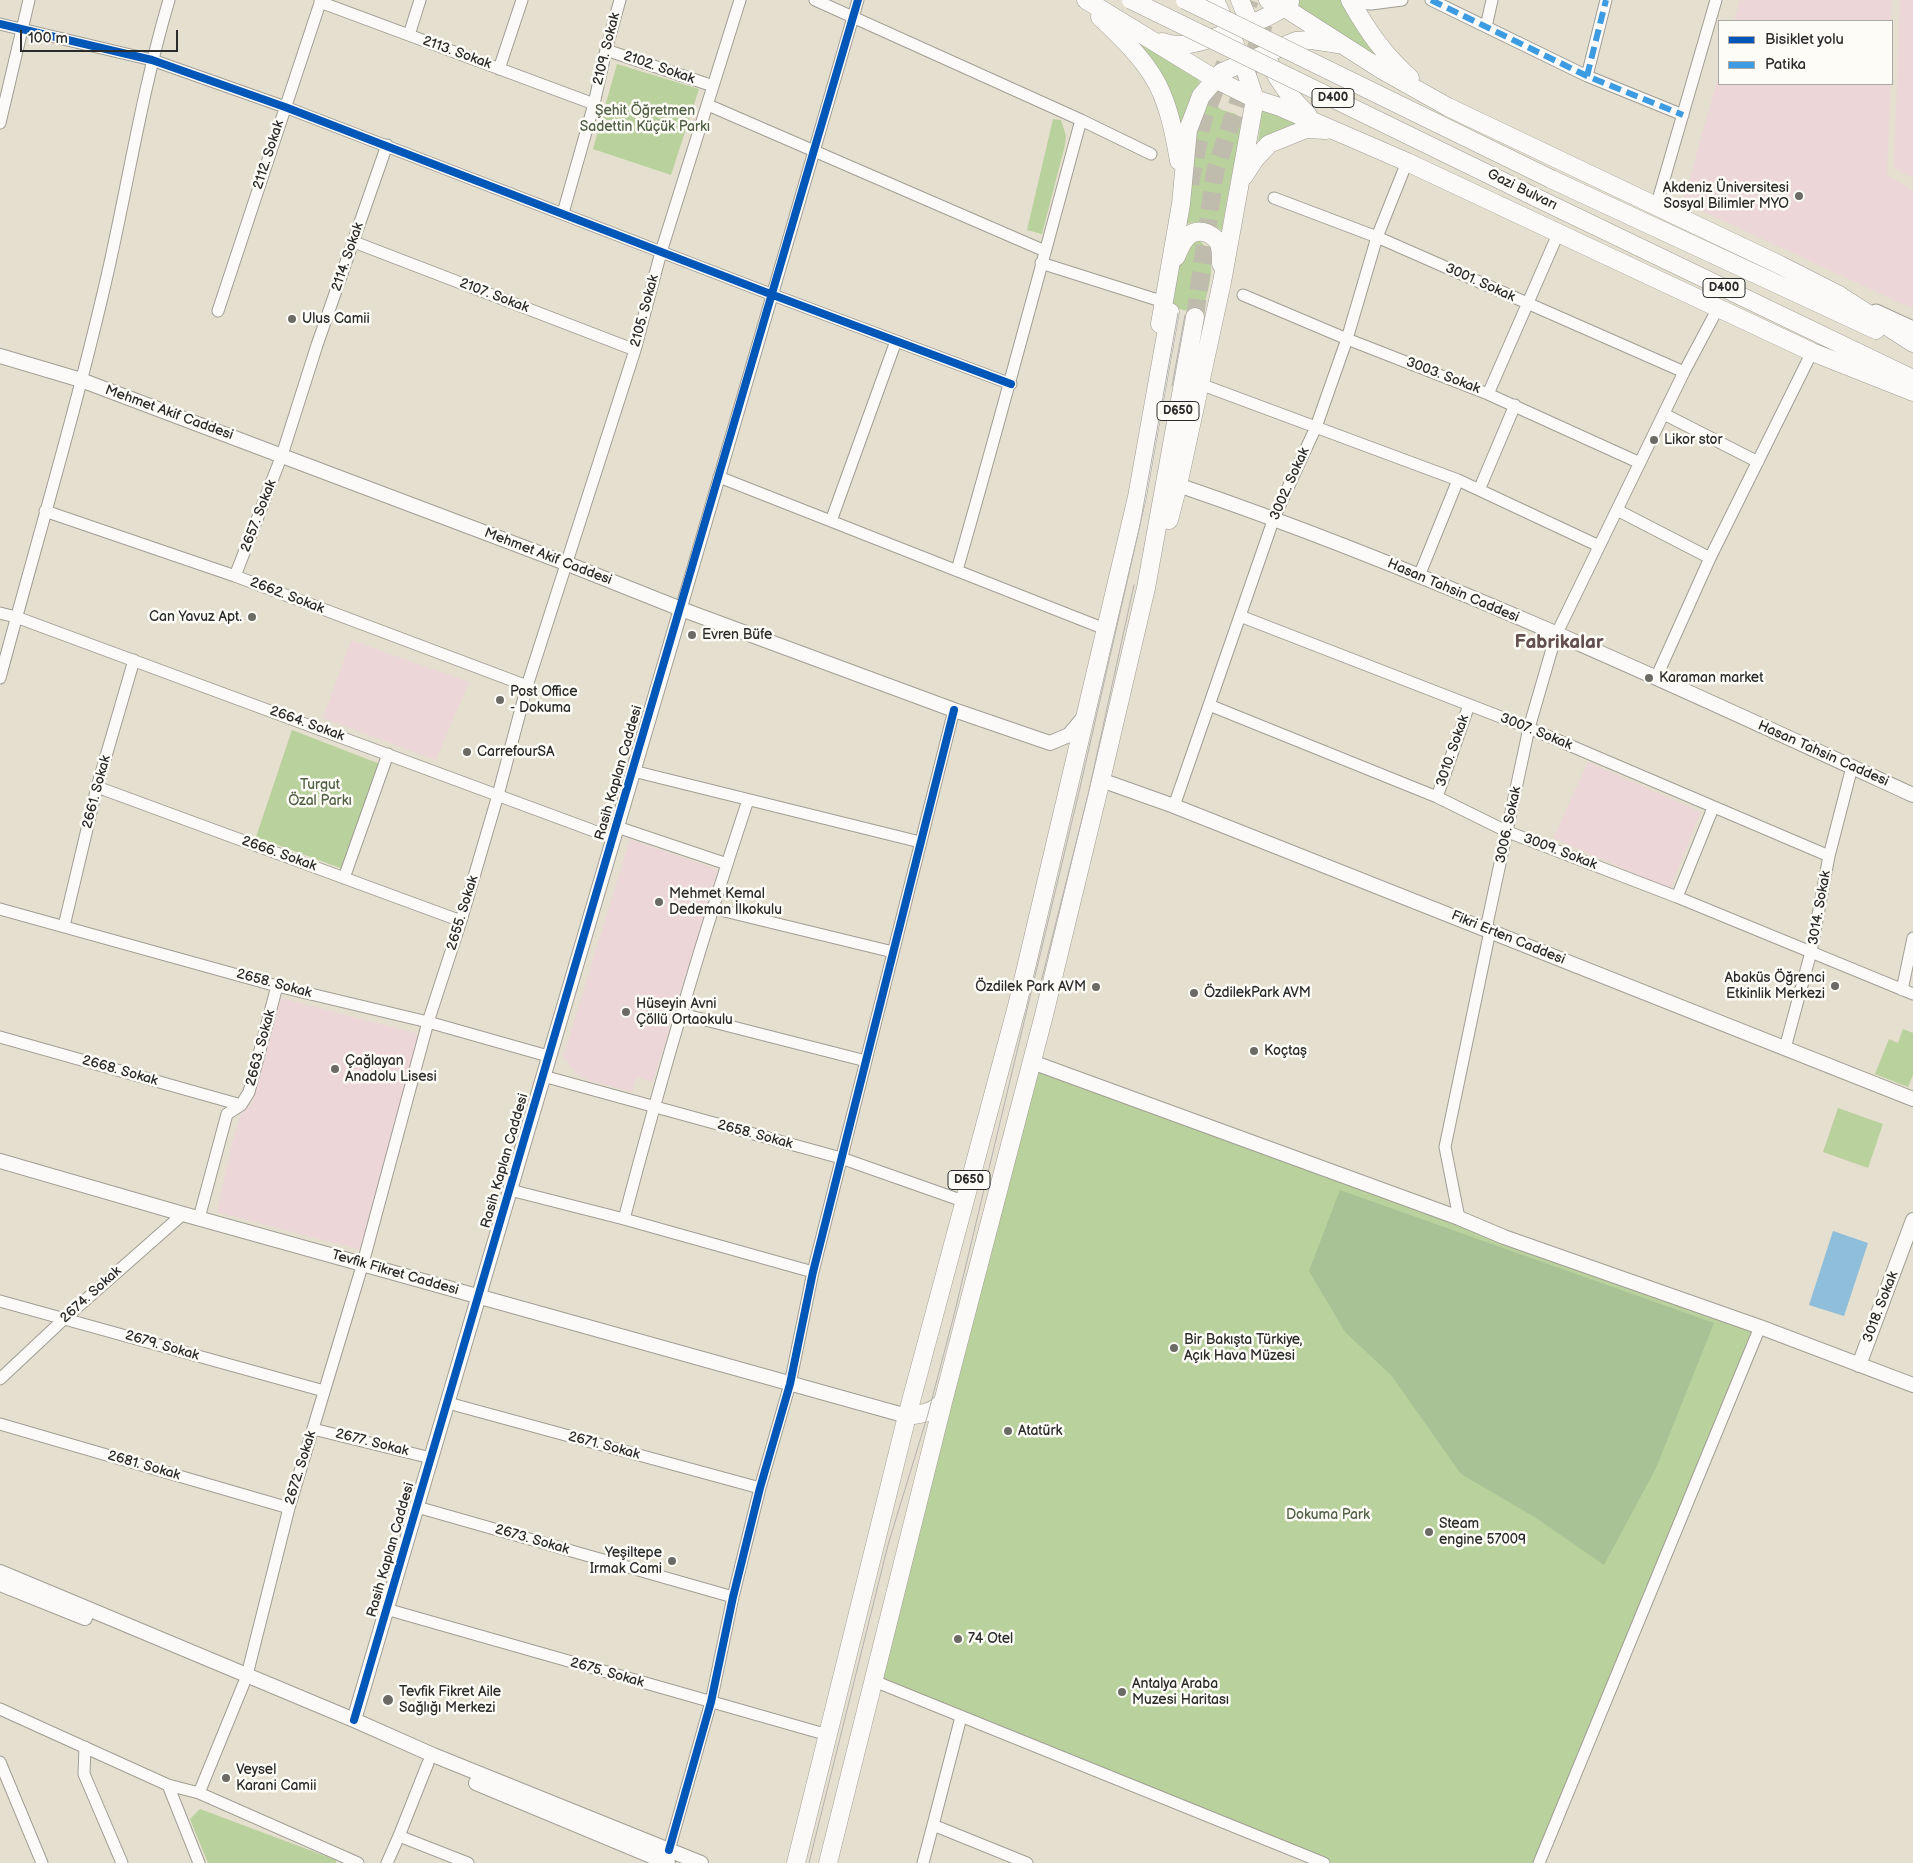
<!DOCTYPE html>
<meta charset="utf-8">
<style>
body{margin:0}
#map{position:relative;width:1913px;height:1863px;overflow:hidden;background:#e4dfce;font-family:"Balsamiq Sans",sans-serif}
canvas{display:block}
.legend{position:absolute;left:1718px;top:20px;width:175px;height:65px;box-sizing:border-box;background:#fdfcf7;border:1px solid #a9a8a5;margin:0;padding:6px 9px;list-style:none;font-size:15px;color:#2b2b2b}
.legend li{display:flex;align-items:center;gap:10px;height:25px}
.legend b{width:25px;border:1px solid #a9a8a5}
.scale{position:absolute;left:20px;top:30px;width:158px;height:22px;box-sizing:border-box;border:2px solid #2b2b2b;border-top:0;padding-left:6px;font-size:15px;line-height:18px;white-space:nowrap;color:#2b2b2b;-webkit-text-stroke:4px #fdfcf7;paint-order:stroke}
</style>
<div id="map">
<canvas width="1913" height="1863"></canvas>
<ul class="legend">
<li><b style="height:6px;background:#0057b8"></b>Bisiklet yolu</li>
<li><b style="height:6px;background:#3d9ce1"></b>Patika</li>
</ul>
<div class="scale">100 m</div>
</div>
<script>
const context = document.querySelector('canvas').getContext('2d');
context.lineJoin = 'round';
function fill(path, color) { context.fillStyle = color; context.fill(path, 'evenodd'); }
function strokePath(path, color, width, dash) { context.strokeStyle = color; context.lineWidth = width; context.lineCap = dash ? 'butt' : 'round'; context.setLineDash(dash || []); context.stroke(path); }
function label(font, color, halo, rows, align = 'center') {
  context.font = font + ' "Balsamiq Sans",sans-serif'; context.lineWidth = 5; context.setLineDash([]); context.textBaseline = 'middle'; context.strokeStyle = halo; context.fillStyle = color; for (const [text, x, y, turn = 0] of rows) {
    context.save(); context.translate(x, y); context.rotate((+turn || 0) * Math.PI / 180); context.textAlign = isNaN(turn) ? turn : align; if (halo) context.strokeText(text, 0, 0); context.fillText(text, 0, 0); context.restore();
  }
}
fill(new Path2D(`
 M1740 0H1892L1891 21H1734Z
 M1900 0H1913V178L1894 168Z
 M1719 74V84H1890L1887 175 1913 191V309L1683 202Z
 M351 640 469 682 436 760 323 718Z
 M1588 762 1701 812 1670 889 1553 838Z
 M630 839 718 870 653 1082 637 1077 632 1092 590 1081 576 1074 563 1057Z
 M281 998 419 1034 361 1250 217 1212 232 1143 242 1110 252 1104Z`), '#ecd6d8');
fill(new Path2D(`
 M1300 0H1344L1379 59 1298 9 1295 4Z
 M1133 39 1193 74 1200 82 1192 93 1180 130Z
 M617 64 699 89 671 175 593 149Z
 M1207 99 1222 110 1236 114 1241 121C1237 158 1227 193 1222 230 1206 222 1198 219 1181 226L1200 112Z
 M1261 108 1303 124 1257 150 1261 119Z
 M1053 119 1061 120 1066 136 1065 145 1042 234 1027 230Z
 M1200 241C1221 259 1207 291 1202 314L1166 306 1175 268 1189 243Z
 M292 730 380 764 343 869 256 837Z
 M1903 1029 1913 1033V1075L1908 1087 1875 1074 1889 1039 1898 1043Z
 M1032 1062 1760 1327 1539 1863H1324L874 1681Z
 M1838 1108 1883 1124 1868 1168 1823 1152Z
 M200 1809 336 1860V1863H208L190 1819Z`), '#b9d19c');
fill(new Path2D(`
 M1340 1190 1714 1323 1656 1468 1604 1565 1536 1518 1461 1474 1391 1375 1345 1332 1309 1271Z`), '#a9c295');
fill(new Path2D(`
 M1833 1231 1868 1243 1844 1316 1809 1305Z`), '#8fbedb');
strokePath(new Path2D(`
 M1190 184 1203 120 1250 0
 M1195 317 1215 172 1264 24`), '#bfbbad', 18, [18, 9]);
const minor = new Path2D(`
 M815 0 1081 120 1151 154
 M1431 0 1587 76 1683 115
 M320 2 594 104
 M1352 3 1371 4 1402 0
 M0 24 152 60 285 107 773 295 1011 384
 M1486 27 1492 0
 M409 35 420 0
 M606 50 713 86
 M499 69 522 0
 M1587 76 1606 0
 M708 105 1045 251
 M0 123 29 0
 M1274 198 1377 237 1684 372
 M1656 207 1716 0
 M563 213 594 104 606 50 620 0
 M354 242 635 350
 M1041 263 1164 302
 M1243 295 1347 339 1488 394 1640 463
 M218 311 321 0
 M1200 384 1458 480 1599 546
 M1488 394 1558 234
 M1664 414 1758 462
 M719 477 1105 629
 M1479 490 1515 405
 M1617 510 1710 558
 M45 511 235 576 527 686
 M831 521 896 341
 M957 570C1000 421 1040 270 1081 120
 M235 576 282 455 317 345 387 145
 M1419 576 1458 480
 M681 609 858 0
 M0 613 16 617 613 838
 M1240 616 1529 728 1829 856
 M0 678C36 544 76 411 107 276 128 184 142 91 169 0
 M1656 678 1710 558 1812 352
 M1209 705 1437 797 1508 832 1677 897 1913 994
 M633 771 920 842
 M97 787 461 921
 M1437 797 1469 705
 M1174 806 1274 518 1316 427 1347 339 1377 237 1407 162
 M617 827 727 864
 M344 878 388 754
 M1677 897 1713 808
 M712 908 893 952
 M0 909 277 986 428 1022 548 1056
 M64 926 97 787 134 660
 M1486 929 1529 728 1556 635 1684 372 1718 308
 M1902 990 1913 938
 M682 1014 866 1061
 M0 1037 241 1105
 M1785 1048 1811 952 1829 856 1852 767
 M543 1076 841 1158 963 1201
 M510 1190 624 1219 813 1272
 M199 1218 227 1114 241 1105 249 1092 277 986
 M1459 1218 1445 1147 1490 931
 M624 1219C661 1078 702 938 748 800
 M0 1301 324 1391
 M0 1379 65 1318 183 1214
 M448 1403 760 1488
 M0 1424 289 1508
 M313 1429 431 1458
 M417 1507 733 1597
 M386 1609 828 1735
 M247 1675 289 1508 363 1263 428 1022 461 921 498 795 527 686 635 350 661 252 740 0
 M874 1681 1324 1863
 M0 1709 168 1785 199 1793 358 1863
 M85 1747 84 1774 122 1863
 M0 1762 42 1863
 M168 1785 199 1863
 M199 1793 244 1683
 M933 1825 961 1717
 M399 1836 428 1763
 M669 1850 711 1702 733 1597 760 1488 790 1384 813 1272 954 710
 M387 1863 399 1836 468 1863
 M923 1863 933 1825 1027 1863
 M1539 1863 1760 1327`);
const tertiary = new Path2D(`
 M0 356 81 380 568 564 681 609 954 710 1050 743 1069 735 1084 717
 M1178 485C1430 571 1672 684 1913 795
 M1101 780 1174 806 1913 1099
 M1032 1062 1459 1218 1504 1237 1760 1327 1913 1385
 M0 1161 183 1214 907 1416
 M1859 1365 1913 1220
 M0 1572 354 1720 433 1755 701 1863
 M0 1584 85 1618
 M354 1720 681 609
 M476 1783 668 1863`);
const secondary = new Path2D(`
 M1876 312 1913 329`);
const trunk = new Path2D(`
 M1086 0 1215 79 1255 99 1280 107 1407 162 1812 352 1913 392
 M1240 0 1254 34
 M1268 0 1285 8 1382 70 1448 107 1780 265 1839 295 1913 343
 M1350 0C1367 30 1384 55 1410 78
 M1100 17C1123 39 1150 64 1162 94 1171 116 1175 138 1179 161
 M1162 42C1166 43 1172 45 1177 45 1197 47 1277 17 1290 2
 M1269 62C1279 82 1291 99 1308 115
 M1244 176 1255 159 1269 144 1306 129 1326 130
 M1551 179 1876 330
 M1535 197 1913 379
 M1176 257C1182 242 1189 227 1207 233 1211 235 1217 239 1219 244 1221 249 1221 258 1221 264
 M1160 324 1181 204 1188 130 1201 96 1222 72 1296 41 1312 40 1338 44
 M1169 520 1178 485 1222 282 1255 99 1243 63 1215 0
 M907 1416C922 1414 932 1413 943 1402
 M796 1863 907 1416 1017 1006 1137 497 1170 312
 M828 1863 943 1402 1044 1015 1101 780 1146 588 1195 317`);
strokePath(minor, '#a19e95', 13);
strokePath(tertiary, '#a19e95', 16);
strokePath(secondary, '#a19e95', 17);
strokePath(trunk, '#a19e95', 19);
strokePath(minor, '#fbfaf8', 11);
strokePath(tertiary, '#fbfaf8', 14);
strokePath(secondary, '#fbfaf8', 15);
strokePath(trunk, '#fbfaf8', 18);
strokePath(new Path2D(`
 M1172 386 1185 315
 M1038 994 1088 795 1134 585
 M809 1863 888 1545 928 1414 954 1315 1079 792 1140 525 1178 313`), '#b3b2af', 1);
const trunkBridge = new Path2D(`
 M1131 0 1535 197
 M1185 0 1551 179`);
strokePath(trunkBridge, '#a19e95', 19, []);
strokePath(trunkBridge, '#fbfaf8', 18);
strokePath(new Path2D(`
 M1431 0 1587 76 1683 115
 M1587 76 1606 0`), '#3d9ce1', 6, [12, 6]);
strokePath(new Path2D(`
 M0 24 152 60 285 107 773 295 1011 384
 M354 1720 858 0
 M669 1850 711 1702 733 1597 760 1488 790 1384 813 1272 954 710`), '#0057b8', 8);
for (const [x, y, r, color] of [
 [1799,196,5,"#6c6a64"],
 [292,319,5,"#6c6a64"],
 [1654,440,5,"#6c6a64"],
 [252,617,5,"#6c6a64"],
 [692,635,5,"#6c6a64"],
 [1649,678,5,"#6c6a64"],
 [500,700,5,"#6c6a64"],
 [467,752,5,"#6c6a64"],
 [659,902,5,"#6c6a64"],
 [1835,986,5,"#6c6a64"],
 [1096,987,5,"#6c6a64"],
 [1194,993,5,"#6c6a64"],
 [626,1012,5,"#6c6a64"],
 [1254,1051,5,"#6c6a64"],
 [335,1069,5,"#6c6a64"],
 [1174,1348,5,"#6c6a64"],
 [1008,1431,5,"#6c6a64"],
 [1429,1532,5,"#6c6a64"],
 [672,1561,5,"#6c6a64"],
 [958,1639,5,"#6c6a64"],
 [1122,1692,5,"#6c6a64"],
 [388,1700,6,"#6c6a64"],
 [226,1778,5,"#6c6a64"]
]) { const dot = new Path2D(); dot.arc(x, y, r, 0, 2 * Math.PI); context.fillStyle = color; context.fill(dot); strokePath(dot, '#fdfcf7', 2); }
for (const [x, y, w] of [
 [1333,98,42],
 [1724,288,42],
 [1178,411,42],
 [969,1180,42]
]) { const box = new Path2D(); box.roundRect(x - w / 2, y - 9.5, w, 19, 4); context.fillStyle = '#fdfcf7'; context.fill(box); strokePath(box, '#2b2b2b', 1); }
label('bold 12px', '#2b2b2b', null, [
 ["D400",1333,98],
 ["D400",1724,288],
 ["D650",1178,411],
 ["D650",969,1180]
]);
label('14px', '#2b2b2b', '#fdfcf7', [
 ["2109. Sokak",607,49,-76],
 ["2113. Sokak",457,53,20],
 ["2102. Sokak",659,68,19],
 ["2112. Sokak",269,155,-72],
 ["Gazi Bulvarı",1522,190,26],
 ["2114. Sokak",348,257,-71],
 ["3001. Sokak",1480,283,24],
 ["2107. Sokak",494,296,21],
 ["2105. Sokak",645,311,-75],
 ["3003. Sokak",1443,376,21],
 ["Mehmet Akif Caddesi",169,413,20],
 ["3002. Sokak",1290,484,-66],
 ["2657. Sokak",259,516,-69],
 ["Mehmet Akif Caddesi",548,557,21],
 ["Hasan Tahsin Caddesi",1453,591,23],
 ["2662. Sokak",287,596,21],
 ["2664. Sokak",307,724,20],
 ["3007. Sokak",1536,732,22],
 ["3010. Sokak",1453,751,-71],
 ["Hasan Tahsin Caddesi",1823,754,24],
 ["Rasih Kaplan Caddesi",619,773,-74],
 ["2661. Sokak",97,792,-75],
 ["3006. Sokak",1509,825,-78],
 ["3009. Sokak",1560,852,21],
 ["2666. Sokak",279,854,20],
 ["3014. Sokak",1820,908,-80],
 ["2655. Sokak",463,913,-73],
 ["Fikri Erten Caddesi",1508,938,22],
 ["2658. Sokak",274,984,15],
 ["2663. Sokak",261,1048,-75],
 ["2668. Sokak",120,1071,16],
 ["2658. Sokak",755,1135,15],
 ["Rasih Kaplan Caddesi",505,1161,-74],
 ["Tevfik Fikret Caddesi",395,1273,16],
 ["2674. Sokak",91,1295,-42],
 ["3018. Sokak",1881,1307,-69],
 ["2679. Sokak",162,1346,16],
 ["2677. Sokak",372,1443,14],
 ["2671. Sokak",604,1446,15],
 ["2681. Sokak",144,1466,16],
 ["2672. Sokak",301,1468,-73],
 ["2673. Sokak",532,1540,16],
 ["Rasih Kaplan Caddesi",391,1550,-74],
 ["2675. Sokak",607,1673,16]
]);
label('14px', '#506145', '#fdfcf7', [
 ["Şehit Öğretmen",645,111],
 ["Sadettin Küçük Parkı",645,127],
 ["Turgut",320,785],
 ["Özal Parkı",320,801],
 ["Dokuma Park",1328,1515]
]);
label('14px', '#2b2b2b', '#fdfcf7', [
 ["Akdeniz Üniversitesi",1789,188,"right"],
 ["Sosyal Bilimler MYO",1789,204,"right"],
 ["Ulus Camii",302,319],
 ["Likor stor",1664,440],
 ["Can Yavuz Apt.",242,617,"right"],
 ["Evren Büfe",702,635],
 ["Karaman market",1659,678],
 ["Post Office",510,692],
 ["- Dokuma",510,708],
 ["CarrefourSA",477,752],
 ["Mehmet Kemal",669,894],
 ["Dedeman İlkokulu",669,910],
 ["Abaküs Öğrenci",1825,978,"right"],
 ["Etkinlik Merkezi",1825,994,"right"],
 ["Özdilek Park AVM",1086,987,"right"],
 ["ÖzdilekPark AVM",1204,993],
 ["Hüseyin Avni",636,1004],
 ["Çöllü Ortaokulu",636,1020],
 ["Koçtaş",1264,1051],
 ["Çağlayan",345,1061],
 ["Anadolu Lisesi",345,1077],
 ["Bir Bakışta Türkiye,",1184,1340],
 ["Açık Hava Müzesi",1184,1356],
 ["Atatürk",1018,1431],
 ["Steam",1439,1524],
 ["engine 57009",1439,1540],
 ["Yeşiltepe",662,1553,"right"],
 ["Irmak Cami",662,1569,"right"],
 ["74 Otel",968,1639],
 ["Antalya Araba",1132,1684],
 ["Muzesi Haritası",1132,1700],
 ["Tevfik Fikret Aile",399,1692],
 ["Sağlığı Merkezi",399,1708],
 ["Veysel",236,1770],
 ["Karani Camii",236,1786]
], 'left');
label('bold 19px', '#64504e', '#fdfcf7', [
 ["Fabrikalar",1559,643]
]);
</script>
